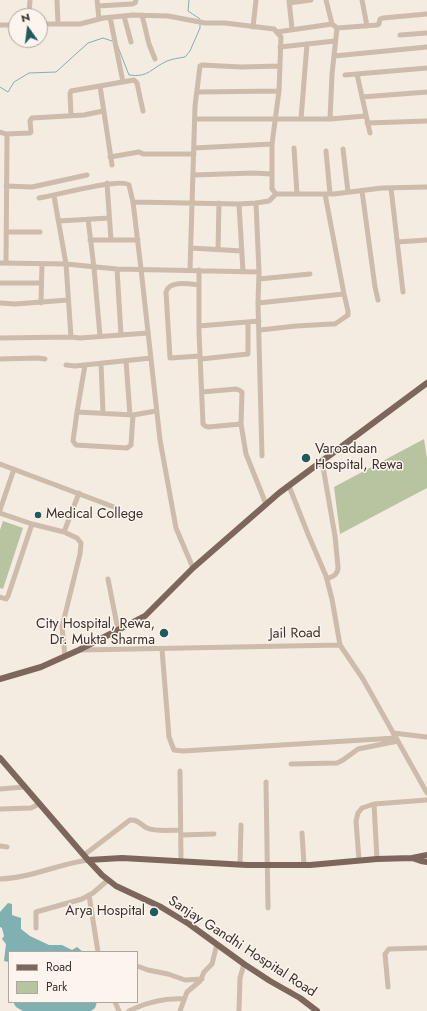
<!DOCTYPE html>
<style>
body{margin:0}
#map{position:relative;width:427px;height:1011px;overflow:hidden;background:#f4ebe1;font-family:Jost,sans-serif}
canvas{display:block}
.legend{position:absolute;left:8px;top:951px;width:130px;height:52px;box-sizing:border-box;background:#fbf5ee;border:1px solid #aea6a0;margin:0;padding:5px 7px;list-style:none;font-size:12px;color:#3b302b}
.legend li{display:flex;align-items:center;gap:8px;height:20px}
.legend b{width:20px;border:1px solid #aea6a0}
.north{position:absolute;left:8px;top:8px;width:40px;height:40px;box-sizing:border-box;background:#fbf5ee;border:1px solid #aea6a0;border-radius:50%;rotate:346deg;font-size:11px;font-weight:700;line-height:16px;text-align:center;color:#3b302b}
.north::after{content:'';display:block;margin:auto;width:14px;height:18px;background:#1f5a5e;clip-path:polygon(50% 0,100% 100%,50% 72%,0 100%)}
</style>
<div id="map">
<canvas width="427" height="1011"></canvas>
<ul class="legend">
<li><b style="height:5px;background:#7d675c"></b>Road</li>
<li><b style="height:11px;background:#b8c4a0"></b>Park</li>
</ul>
<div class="north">N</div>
</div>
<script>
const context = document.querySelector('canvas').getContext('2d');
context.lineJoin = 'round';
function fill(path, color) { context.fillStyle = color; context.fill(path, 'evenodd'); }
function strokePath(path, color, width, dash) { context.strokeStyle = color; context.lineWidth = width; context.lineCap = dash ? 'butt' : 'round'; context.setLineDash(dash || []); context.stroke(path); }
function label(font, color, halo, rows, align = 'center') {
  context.font = font + ' Jost,sans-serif'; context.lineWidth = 3; context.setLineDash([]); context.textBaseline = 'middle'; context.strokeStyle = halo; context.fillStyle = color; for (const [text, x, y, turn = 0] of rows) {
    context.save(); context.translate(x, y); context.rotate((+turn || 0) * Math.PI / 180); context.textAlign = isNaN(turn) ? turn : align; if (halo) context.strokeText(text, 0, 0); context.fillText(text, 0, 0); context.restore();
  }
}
fill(new Path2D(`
 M424 439 427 459V488L340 534 334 487Z
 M3 521 23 528 3 589 0 588V530Z`), '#b8c4a0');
fill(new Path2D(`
 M8 903 12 904V915L21 918V929L30 936 49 945H62L72 950 77 947 83 952H9V962L4 961 6 944 2 939 4 936 2 928 0 927V912Z
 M13 1002H97L95 1008 91 1011H23L16 1007Z`), '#7fb0b2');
strokePath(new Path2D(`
 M189 0 188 11 200 19
 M118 47 129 75C149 78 151 68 167 61 172 59 179 58 185 57L190 51 200 28V25
 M0 87 8 92 14 82 29 73 56 72 88 43 103 38 112 41`), '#7fb0b2', 1);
strokePath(new Path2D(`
 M57 0 58 24
 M97 0 99 19
 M289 0 292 29
 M326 0 332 24
 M362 0 367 26
 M289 3 311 0
 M98 6 132 4 135 3 136 0
 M142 15 149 44 155 59
 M29 16 30 0
 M124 16 131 42
 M110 17 123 82
 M40 24H80L103 18 133 15 168 16 205 23H225L274 29 281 37 279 91 272 144V189L276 194H334L382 188 427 187
 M0 25H16
 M253 27 256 0
 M277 32 332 24 337 28 377 25 379 24 380 19 383 18 427 14
 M400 35 427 33
 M280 47 335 41
 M334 56 427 47
 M357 74 370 133
 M345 75 427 68
 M100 86 112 165
 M197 92 279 91
 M362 97 427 92
 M71 115 70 94 71 91 134 80 137 83 143 111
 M195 119H330L365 116
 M301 119 307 44
 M330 119 332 74 337 28
 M367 123 427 121
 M0 132 6 134 7 137 6 263
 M6 134 30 133 31 132 30 121 32 118 84 115 103 111
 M194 148 272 144
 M294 148 297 194
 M343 149 348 192
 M326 151 330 194
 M110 157 139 152 143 154H194
 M193 175 254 173 271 174
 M107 183 111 240
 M6 186 32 187 87 175
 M391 188 403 292
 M362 191 375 287 378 300
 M54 196 66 264 71 337
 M39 198C54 196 121 177 129 185L133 202 141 269 160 440 176 528 193 568
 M133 202 239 204 256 203 259 272
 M256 203 269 201 276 194
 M239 204 243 272
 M88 219 94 268 100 336
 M59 221 109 218
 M6 232H40
 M90 240H138
 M397 242 427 240
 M191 248 242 251
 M218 250 219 203
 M0 263 66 264 117 269 259 272 258 303 262 456
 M117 269 121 335
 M190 270 195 106 200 66 202 65 241 67 280 66
 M199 270V332L203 424 205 426 208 427 241 424
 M259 279 310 274
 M0 283H41
 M199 285C190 284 169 280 166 292L170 358 200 356
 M0 303 15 304 68 300
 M41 303 42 264
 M258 303 344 294
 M199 326 259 321
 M260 330 296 326 332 324H335L348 315V311L344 294 325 194
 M0 338 71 337 80 338 148 333
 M0 359 38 358 45 359
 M201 359 248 354V322
 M126 361 130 415
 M101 363 103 413
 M66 365 75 366 151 358
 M85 365 77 412 133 415 156 411
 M202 392 236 389 239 390 242 392 241 424 246 454 266 504
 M77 412 73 441 76 445 127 448 131 445 133 415
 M322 461 335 536 338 567C338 575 333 576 327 579
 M0 464 114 507
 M289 486 308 534 326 576 332 599 340 645
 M0 510 14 469
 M0 513 32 524 64 532 79 493
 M64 532 77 538 81 543 80 554 62 627 65 656
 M108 579 118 630
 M0 597 6 599 8 596 32 524
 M162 649 169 737 174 750 183 751 396 738
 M81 650 340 645 363 679 427 793
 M393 733 427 737
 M291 764 337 763 343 760 358 749 398 741
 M180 771 181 862
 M266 782 268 908
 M0 789 24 787
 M0 809 31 808 39 804
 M302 833 304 865
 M181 835 214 834
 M0 846 7 847
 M84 855 130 820C138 819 141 825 147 828 157 832 170 830 180 830
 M377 859 374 804 427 800
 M359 860 356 821 358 813 362 808 374 804
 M240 865 241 825
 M0 879C31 878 58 864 88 860
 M89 895 98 952
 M36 928V912L82 899 93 893 108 880
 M137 966 148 970 168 974 185 980 202 979
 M388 987 385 954 389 949 427 948
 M115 1002 119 1011
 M129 1011C147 1002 164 998 184 999
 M180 1011 187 992 200 981 204 972 212 964 217 944
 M239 1011 240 978 244 964`), '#cdbbac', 5);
strokePath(new Path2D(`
 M0 679 41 667 79 650 145 616 193 568 279 493 427 383
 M0 758 88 860 102 875 116 886 161 907 189 924 244 964 270 981 300 998 317 1011
 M412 858 421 861 427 862
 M88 860 122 858 247 865H310L377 859 412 858 427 855`), '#7d675c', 6);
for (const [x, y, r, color] of [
 [306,458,5,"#1f5a5e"],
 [38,515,4,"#1f5a5e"],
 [164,633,5,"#1f5a5e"],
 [154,912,5,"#1f5a5e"]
]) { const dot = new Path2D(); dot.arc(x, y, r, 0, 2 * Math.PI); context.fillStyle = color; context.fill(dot); strokePath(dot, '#fbf5ee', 1.5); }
label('14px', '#3b302b', '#fbf5ee', [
 ["Varoadaan",315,450],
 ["Hospital, Rewa",315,466],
 ["Medical College",46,515],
 ["City Hospital, Rewa,",155,625,"right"],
 ["Dr. Mukta Sharma",155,641,"right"],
 ["Arya Hospital",145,912,"right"]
], 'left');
label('14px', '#3b302b', '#fbf5ee', [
 ["Jail Road",295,634,-1],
 ["Sanjay Gandhi Hospital Road",242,947,33]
]);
</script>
